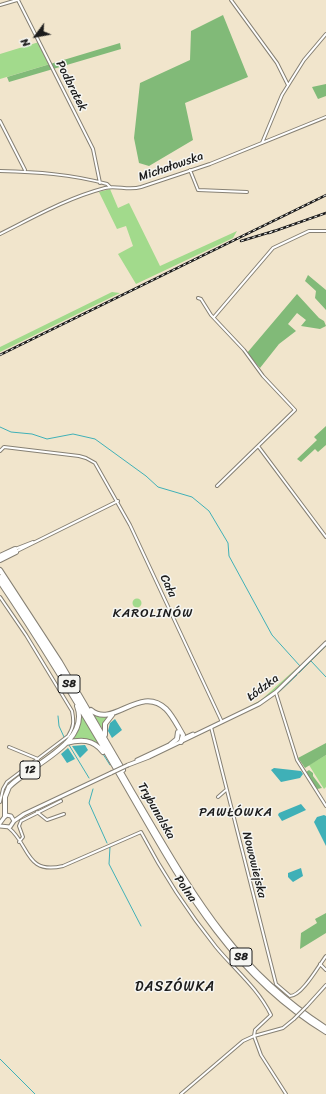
<!DOCTYPE html>
<meta charset="utf-8">
<style>
body{margin:0}
#map{position:relative;width:326px;height:1094px;overflow:hidden;background:#f1e5cc;font-family:Sriracha,sans-serif}
canvas{display:block}
.north{position:absolute;left:16px;top:16px;width:40px;height:40px;-webkit-text-stroke:3px #f6f6f2;paint-order:stroke;rotate:238deg;font-size:11px;font-weight:700;line-height:16px;text-align:center;color:#1c1c1c}
.north::after{content:'';display:block;margin:auto;width:14px;height:18px;background:#1c1c1c;clip-path:polygon(50% 0,100% 100%,50% 72%,0 100%)}
</style>
<div id="map">
<canvas width="326" height="1094"></canvas>
<div class="north">N</div>
</div>
<script>
const context = document.querySelector('canvas').getContext('2d');
context.lineJoin = 'round';
function fill(path, color) { context.fillStyle = color; context.fill(path, 'evenodd'); }
function strokePath(path, color, width, dash) { context.strokeStyle = color; context.lineWidth = width; context.lineCap = dash ? 'butt' : 'round'; context.setLineDash(dash || []); context.stroke(path); }
function label(font, color, halo, rows, align = 'center') {
  context.font = font + ' Sriracha,sans-serif'; context.lineWidth = 3; context.setLineDash([]); context.textBaseline = 'middle'; context.strokeStyle = halo; context.fillStyle = color; for (const [text, x, y, turn = 0] of rows) {
    context.save(); context.translate(x, y); context.rotate((+turn || 0) * Math.PI / 180); context.textAlign = isNaN(turn) ? turn : align; if (halo) context.strokeText(text, 0, 0); context.fillText(text, 0, 0); context.restore();
  }
}
fill(new Path2D(`
 M39 42 50 64 0 79V54Z
 M110 189 118 208 129 203 160 266 237 231 233 238 136 284 118 254 133 246 126 226 117 229 99 192Z
 M112 292 120 293 0 352V347Z
 M132.5 603a4.5 4.5 0 1 1 9 0a4.5 4.5 0 1 1-9 0Z
 M299 666 270 695 256 704 235 714 261 700Z
 M80 711 99 744V745L87 739 70 740C78 732 81 723 80 711Z
 M93 714 109 716 104 723 103 730Z
 M326 755V787L324 789 309 765Z`), '#a2da8c');
fill(new Path2D(`
 M223 15 248 77 185 103 193 140 149 166 139 163 134 138 140 83 190 60 191 31Z
 M120 43 121 49 9 82 7 77Z
 M326 84V96L318 99 312 87Z
 M308 275 326 290V310L315 298 316 291 305 281Z
 M297 294 319 318 324 321 326 326 320 329 301 326 306 320 297 313 288 324 296 331 279 344 260 368 247 353Z
 M326 426V445L318 452 315 449 301 462 297 459 317 440 314 437Z
 M326 743V755L305 768 298 758Z
 M309 770 313 773V776L322 788 317 789 306 772Z
 M326 913V933L300 949 301 933 317 923 315 919Z`), '#81ba78');
fill(new Path2D(`
 M115 719 122 730 112 738 108 731 110 723Z
 M85 745 88 750 80 758 72 746Z
 M68 748 75 759 67 763 61 754Z
 M274 768 301 771 303 774 300 778 281 782 271 770Z
 M301 804 306 810 282 821 278 815 279 813Z
 M324 815 326 816V846L314 822 317 817Z
 M301 868 303 876 293 882 288 877V873Z`), '#3fb0b7');
strokePath(new Path2D(`
 M0 427 11 432 32 434 47 439 73 434 95 439 146 476 158 487 192 497 209 511 228 543 229 556 272 635 300 666
 M312 660 326 646
 M299 673 311 661 326 677
 M279 692 297 675
 M58 716 59 726 64 737
 M69 745 89 778
 M103 754 110 765
 M93 789 89 803 107 843
 M110 847 109 864 141 926
 M0 1059 35 1094`), '#3fb0b7', 1);
const minor = new Path2D(`
 M18 0 93 149 100 183
 M231 0 277 63 288 85
 M0 5 17 0
 M0 121 25 170
 M262 143 282 95 304 60 326 34
 M190 170 198 190 247 192
 M0 171C36 172 71 174 107 184L110 187
 M0 234C34 217 67 198 105 188 117 185 128 191 141 187L210 164 326 117
 M198 298 201 299 211 315 244 350 263 376 295 410 217 486
 M214 317 273 248 309 231H326
 M258 446 326 537
 M0 451 4 447 79 456 86 458 95 463 130 525 222 722
 M15 549 33 542
 M17 551 118 501
 M0 597 26 635 72 711C74 721 74 727 68 736L7 782 3 789 0 802
 M276 693 297 760 326 806
 M211 727 276 984 290 996C302 996 319 965 326 956
 M9 747 38 759
 M218 797 226 790
 M37 812 47 820 64 814
 M9 828C30 845 25 875 63 866L141 832C162 872 187 911 216 947 235 970 257 987 271 1015L255 1030 254 1036 243 1041 181 1094
 M19 842 23 837 19 826 21 821 61 801
 M320 964 326 970
 M307 1006 326 985
 M286 1094 261 1055 254 1036 283 1028 294 1019`);
const major = new Path2D(`
 M182 739 193 734
 M137 760 171 744
 M128 765 149 757 259 704 276 692 326 643
 M14 821 24 814 111 773
 M0 823 6 815 11 816 14 821 10 827 0 826`);
const highway = new Path2D(`
 M0 556 15 549
 M0 560 16 552
 M0 570 60 662 123 770
 M0 577C49 646 91 720 133 793 189 887 230 967 326 1028
 M0 582C42 644 81 709 119 774 176 872 225 971 326 1032
 M91 710C113 729 140 684 166 709 173 716 178 727 183 735L181 742
 M105 735V724L112 715
 M66 743C81 739 93 739 103 752
 M171 744 177 739 178 732
 M5 816V797L9 787C30 765 91 743 77 706`);
strokePath(minor, '#868074', 4);
strokePath(major, '#868074', 5);
strokePath(highway, '#868074', 6);
strokePath(minor, '#fff', 2);
strokePath(major, '#fff', 3);
strokePath(highway, '#fff', 4);
const rail = new Path2D(`
 M269 233 326 213
 M241 241 274 231
 M0 355 326 195`);
strokePath(rail, '#1c1c1c', 2.5);
strokePath(rail, '#f6f6f2', 1, [3]);
const minorBridge = new Path2D(`
 M294 1019 307 1006`);
const majorBridge = new Path2D(`
 M111 773 128 765`);
strokePath(minorBridge, '#868074', 4, []);
strokePath(majorBridge, '#868074', 5, []);
strokePath(minorBridge, '#fff', 2);
strokePath(majorBridge, '#fff', 3);
for (const [x, y, w] of [
 [69,684,22],
 [30,770,20],
 [241,957,22]
]) { const box = new Path2D(); box.roundRect(x - w / 2, y - 9, w, 18, 3); context.fillStyle = '#f6f6f2'; context.fill(box); strokePath(box, '#1c1c1c', 1); }
label('bold 11px', '#1c1c1c', null, [
 ["S8",69,684],
 ["12",30,770],
 ["S8",241,957]
]);
label('12px', '#1c1c1c', '#f6f6f2', [
 ["Podbratek",71,86,63],
 ["Michałowska",171,167,-19],
 ["Cała",168,586,65],
 ["Łódzka",263,688,-37],
 ["Trybunalska",156,811,60],
 ["Nowowiejska",254,865,76],
 ["Polna",185,889,55]
]);
context.letterSpacing = '1px';
label('13px', '#1c1c1c', '#f6f6f2', [
 ["KAROLINÓW",153,614],
 ["PAWŁÓWKA",236,813]
]);
context.letterSpacing = '0px';
context.letterSpacing = '1px';
label('14px', '#1c1c1c', '#f6f6f2', [
 ["DASZÓWKA",175,987]
]);
context.letterSpacing = '0px';
</script>
